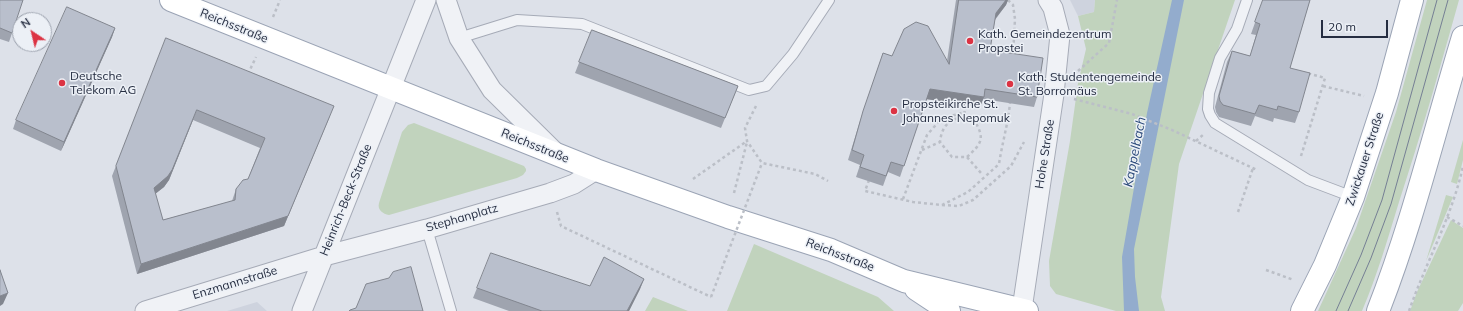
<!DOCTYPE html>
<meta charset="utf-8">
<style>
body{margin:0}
#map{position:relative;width:1463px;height:311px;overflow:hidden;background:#dde1e9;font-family:Mulish,sans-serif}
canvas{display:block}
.north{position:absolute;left:12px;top:12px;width:40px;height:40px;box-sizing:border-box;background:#ecf0f6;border:1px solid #9ca2ae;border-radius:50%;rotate:325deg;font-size:11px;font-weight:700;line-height:16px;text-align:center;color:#252d41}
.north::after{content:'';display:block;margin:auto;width:14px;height:18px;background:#dc3343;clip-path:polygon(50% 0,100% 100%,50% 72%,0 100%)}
.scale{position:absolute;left:1321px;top:20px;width:67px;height:18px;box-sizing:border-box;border:2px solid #252d41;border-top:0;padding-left:5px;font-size:12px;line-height:14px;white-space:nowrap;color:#252d41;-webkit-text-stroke:3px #ecf0f6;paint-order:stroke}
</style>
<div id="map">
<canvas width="1463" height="311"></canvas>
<div class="north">N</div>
<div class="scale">20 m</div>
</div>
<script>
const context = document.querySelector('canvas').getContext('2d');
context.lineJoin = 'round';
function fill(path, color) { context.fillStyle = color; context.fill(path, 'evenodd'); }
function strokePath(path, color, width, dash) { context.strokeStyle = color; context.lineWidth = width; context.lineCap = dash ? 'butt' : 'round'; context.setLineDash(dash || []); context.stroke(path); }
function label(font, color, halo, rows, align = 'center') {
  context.font = font + ' Mulish,sans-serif'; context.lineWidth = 3; context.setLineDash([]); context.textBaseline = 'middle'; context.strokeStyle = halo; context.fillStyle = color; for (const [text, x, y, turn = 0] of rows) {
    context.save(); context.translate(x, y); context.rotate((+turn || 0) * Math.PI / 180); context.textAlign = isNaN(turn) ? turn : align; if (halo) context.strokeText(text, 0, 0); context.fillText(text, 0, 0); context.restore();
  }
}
fill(new Path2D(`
 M1070 0H1095L1094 12 1078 16Z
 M257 302 267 311H227Z`), '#ced3de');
fill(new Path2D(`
 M1095 0H1235L1179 164 1161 297 1165 311H1116L1056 294 1050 286 1049 261 1070 141 1078 83 1086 49 1078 16 1094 12Z
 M1427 0H1459C1440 68 1421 135 1399 202 1388 238 1377 276 1362 311H1318L1356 228 1396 112Z
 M414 123 524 166 526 169V171L523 175 517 178 389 215C383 214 377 210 379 203L402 132 408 125Z
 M1463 140V160L1457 184 1451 182Z
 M1446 195 1453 197 1426 261Z
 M1451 220 1463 228V303L1458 311H1410L1417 292Z
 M754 244 878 297 894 311H727Z
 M653 297 688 311H645Z`), '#c1d3bd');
fill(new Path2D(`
 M1172 0H1184L1134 249 1135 277 1139 311H1124L1122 257 1147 113Z`), '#93accd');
const lane = new Path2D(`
 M1247 0 1237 29 1220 58 1209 93 1208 109 1210 115 1215 123 1308 180 1353 197
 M459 38 517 20 582 24 749 90 766 86 793 54 829 0
 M427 229 451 311`);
const street = new Path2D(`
 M446 0 459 38 492 90 555 152
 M1022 309 1054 94 1060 35 1053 8 1048 0
 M145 311 324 256 427 229 550 193 574 184 596 170
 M302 311 426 0`);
const primary = new Path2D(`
 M171 0 596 170 728 217 831 250 904 281 1027 311
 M916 289 949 311
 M1302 311 1325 265 1353 197 1387 93 1412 0
 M1378 311C1413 222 1435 129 1463 37`);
strokePath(lane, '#a6abb7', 12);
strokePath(street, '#a6abb7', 21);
strokePath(primary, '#9ba4b5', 24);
strokePath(new Path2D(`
 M1008 0 1013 5 1015 19 1013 56
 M273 17 280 0
 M1078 71 1109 43 1117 0
 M248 74 256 57
 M1323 86 1364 96
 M1074 99 1132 114 1172 130 1257 170
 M964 105 965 117
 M756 106 745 128 747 141 762 163 815 174 828 181
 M1196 141 1204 134
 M922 150 940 142
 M1301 156 1325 78 1307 73
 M967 157C981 144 986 139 974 120 955 114 942 122 940 142L952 157H967L981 173
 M693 179 747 141
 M869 180 865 191 913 202 942 205 968 192 999 164C1002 144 1008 124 1010 103
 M734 193 747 142
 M903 199 927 135 941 119 965 112
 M942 205 959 206 973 200 1011 166 1024 142
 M557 212 561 226 711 297
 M1238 212 1253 168
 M1447 217 1463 226
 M1266 270 1294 280
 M1409 311C1426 262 1452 217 1463 166`), '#bbbfc7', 2.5, [3, 3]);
strokePath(lane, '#f0f2f6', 10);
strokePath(street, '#f0f2f6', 19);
strokePath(primary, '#fff', 22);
strokePath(new Path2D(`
 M1336 311 1361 255 1382 200 1437 0
 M1348 311 1371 258 1391 204 1448 0`), '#757f94', 1);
strokePath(new Path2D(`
 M711 297 762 163`), '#bbbfc7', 2.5, [3, 3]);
fill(new Path2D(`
 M0 0 12 33 9 42 0 39Z
 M956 0H1008L1006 5 995 20 990 50 1037 97 1034 107 983 99 980 107 926 99 900 177 888 172 883 186 856 177 860 165 848 160 860 121 883 53 892 56 947 61Z
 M1263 0H1310L1290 68 1299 112 1295 123 1274 118 1273 122 1255 116 1251 126 1219 117 1216 112 1215 107 1227 62 1232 51 1250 56 1256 35 1251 34Z
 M115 28 112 37 61 151 13 129 16 120Z
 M592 30 738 86 721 128 575 73Z
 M166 38 330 116 284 226 137 274 112 176ZM193 120 260 148 248 179 236 189 232 201 163 220 155 194 164 187 169 180Z
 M644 279 640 289 629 311H509L473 298 477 288 590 286Z`), '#9fa4af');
fill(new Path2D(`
 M1006 0H1008L1006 5 992 23 996 13Z
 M115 28 112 37 61 151 64 142Z
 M930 89 984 97 980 107 926 99Z
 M334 106 284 226 137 274 141 264 288 216Z
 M197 110 169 180 164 187 150 198 154 188Z
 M644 279 640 289 629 311H627Z
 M8 293 3 304 0 306V296Z`), '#82868f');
const building = new Path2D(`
 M0 0H23L12 33 0 28Z
 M959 0H1006L996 13 990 50 1043 58 1037 97 985 89 984 97 930 89 904 166 891 162 886 176 860 167 864 155 852 150 863 111 883 53 892 56 904 29 916 22 928 26 949 64Z
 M1263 0H1310L1290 68 1310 73 1299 112 1278 106 1277 110 1259 105 1255 114 1223 105 1220 101 1219 96 1232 51 1250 56 1260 24 1255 22Z
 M67 7 115 28 64 142 16 120Z
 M592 30 738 86 725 118 579 62Z
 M166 38 334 106 288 216 141 264 116 166ZM197 110 265 138 248 179 243 180 236 189 235 200 163 220 154 188 168 176 172 170Z
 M491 253 590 286 604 257 644 279 627 311H542L477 288Z
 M411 267 423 311H349L350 310 356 308 366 284 389 278 393 272Z
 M0 270 8 293 0 296Z`);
fill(building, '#b9bfcc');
strokePath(building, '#82868f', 1);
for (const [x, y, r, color] of [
 [970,41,4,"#dc3343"],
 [62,83,4,"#dc3343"],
 [1010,84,4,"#dc3343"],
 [894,111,4,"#dc3343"]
]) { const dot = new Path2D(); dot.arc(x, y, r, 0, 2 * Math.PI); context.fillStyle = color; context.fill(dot); strokePath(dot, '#ecf0f6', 1.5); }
label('12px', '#252d41', '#ecf0f6', [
 ["Reichsstraße",234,26,22],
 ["Reichsstraße",535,146,22],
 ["Hohe Straße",1045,154,-81],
 ["Zwickauer Straße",1365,159,-72],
 ["Heinrich-Beck-Straße",346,200,-68],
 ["Stephanplatz",462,218,-16],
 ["Reichsstraße",840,255,21],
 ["Enzmannstraße",235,283,-17]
]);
label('12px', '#252d41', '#ecf0f6', [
 ["Kath. Gemeindezentrum",978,34],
 ["Propstei",978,48],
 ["Deutsche",70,76],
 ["Telekom AG",70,90],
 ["Kath. Studentengemeinde",1018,77],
 ["St. Borromäus",1018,91],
 ["Propsteikirche St.",902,104],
 ["Johannes Nepomuk",902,118]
], 'left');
label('italic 13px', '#2a4979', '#ecf0f6', [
 ["Kappelbach",1135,152,-79]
]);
</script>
